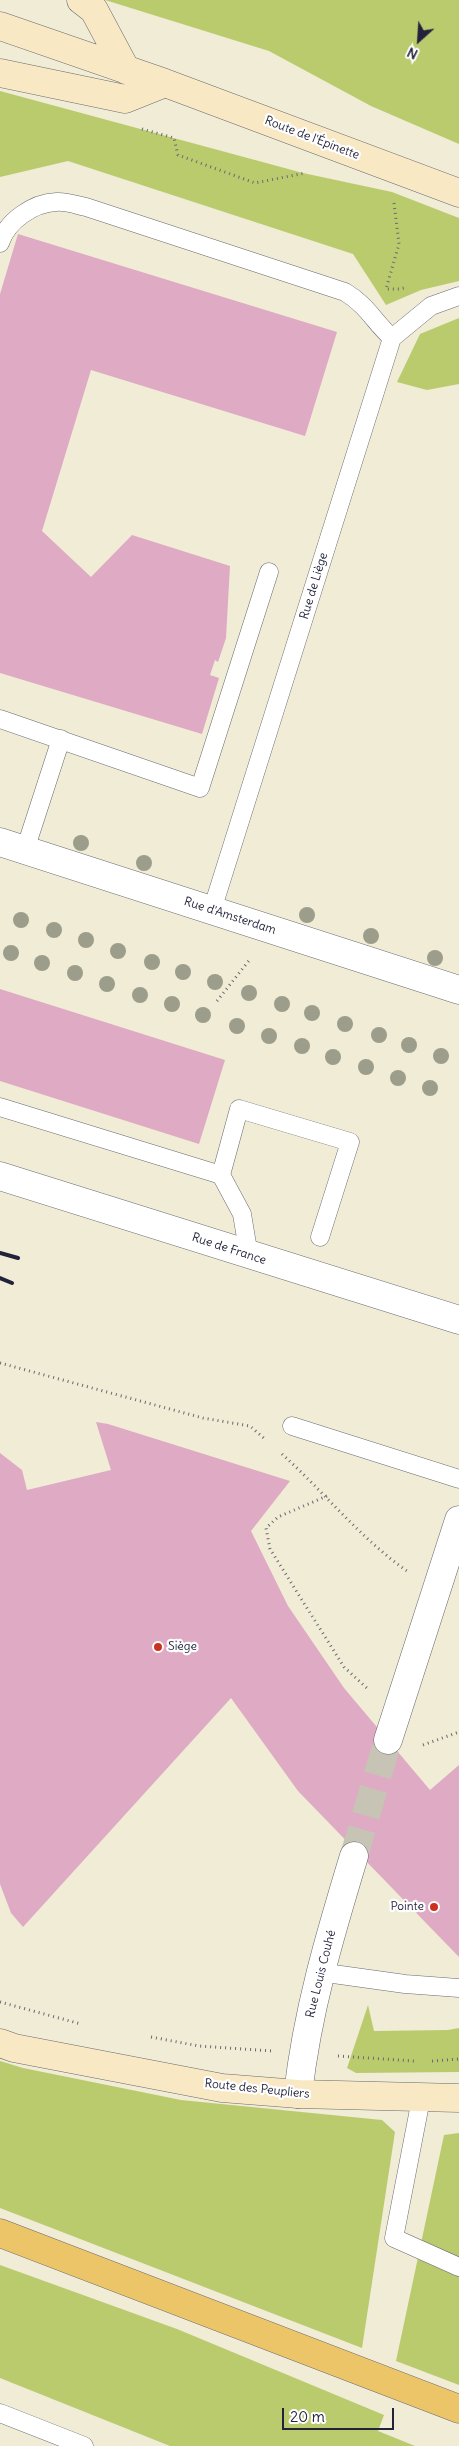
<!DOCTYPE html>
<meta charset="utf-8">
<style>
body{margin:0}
#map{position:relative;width:459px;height:2446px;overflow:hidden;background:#f0ecd5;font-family:Delius,sans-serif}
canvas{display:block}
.north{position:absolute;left:394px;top:15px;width:50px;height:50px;-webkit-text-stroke:4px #fff;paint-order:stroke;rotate:206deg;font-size:14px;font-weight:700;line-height:20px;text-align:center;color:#22223b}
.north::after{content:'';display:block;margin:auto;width:18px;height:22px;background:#22223b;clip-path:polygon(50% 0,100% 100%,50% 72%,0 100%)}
.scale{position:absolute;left:282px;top:2408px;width:112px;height:22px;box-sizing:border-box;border:2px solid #22223b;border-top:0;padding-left:6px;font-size:15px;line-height:18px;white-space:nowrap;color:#22223b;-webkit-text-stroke:4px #fff;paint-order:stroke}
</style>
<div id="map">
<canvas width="459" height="2446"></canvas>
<div class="north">N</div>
<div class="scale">20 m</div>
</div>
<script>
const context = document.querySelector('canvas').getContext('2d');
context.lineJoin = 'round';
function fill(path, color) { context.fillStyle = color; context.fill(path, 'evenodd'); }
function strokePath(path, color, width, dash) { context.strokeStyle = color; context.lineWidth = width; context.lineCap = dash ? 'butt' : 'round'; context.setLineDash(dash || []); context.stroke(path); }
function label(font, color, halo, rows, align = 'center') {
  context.font = font + ' Delius,sans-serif'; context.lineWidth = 4.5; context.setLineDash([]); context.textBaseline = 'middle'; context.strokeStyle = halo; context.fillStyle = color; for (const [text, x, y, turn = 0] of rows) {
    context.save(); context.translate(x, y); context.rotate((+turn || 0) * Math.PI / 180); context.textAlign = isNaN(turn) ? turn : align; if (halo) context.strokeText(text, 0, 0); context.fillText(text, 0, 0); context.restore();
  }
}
fill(new Path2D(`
 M105 0H459V144L371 106 269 51Z
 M0 91 303 173 392 192 459 218V281L421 290 386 305 353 254 68 161 0 177Z
 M459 318V384L427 390 397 382 420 334Z
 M368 2005 374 2031 448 2030 459 2028V2072L356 2073 347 2068Z
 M0 2061 23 2068 181 2100 382 2120 395 2132 362 2348 0 2208Z
 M459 2133V2385L396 2361 444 2135Z
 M0 2265 177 2329 384 2415 378 2431 415 2446H170L0 2378Z`), '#bacb6e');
fill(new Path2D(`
 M18 234 337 332 305 436 91 370 42 531 91 577 132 535 230 566 226 638 218 662 215 660 210 675 219 678 202 734 0 673V294Z
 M0 989 225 1060 199 1144 0 1081Z
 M96 1422 108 1424 290 1481 251 1531 288 1606 344 1688 430 1790 459 1765V1957L298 1791 231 1698 23 1927 11 1913 0 1884V1453L22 1470 27 1490 111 1470Z`), '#deaac4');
strokePath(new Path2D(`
 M354 1856 388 1740`), '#c7c4b6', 28, [28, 14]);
const service = new Path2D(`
 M0 243C7 221 33 203 56 202 65 201 77 205 86 207L345 292C368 306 374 322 392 338
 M0 719 200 788 269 572
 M25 850 61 739
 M212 910 392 338 431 306 459 296
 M0 1107 221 1175 242 1214 249 1256
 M221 1175 239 1109 350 1142 320 1237
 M292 1426 459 1479
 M319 1972 405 1984 459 1988
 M421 2099 394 2238 459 2267
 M0 2413 84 2446`);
const minor = new Path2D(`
 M0 842 459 990
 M0 1176 459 1320
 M388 1740 459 1520
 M298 2094C307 2012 330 1935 354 1856`);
const secondary = new Path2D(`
 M81 0 94 10 126 70
 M0 26 165 83 459 193
 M0 73 125 99 165 83
 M0 2043 14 2048 222 2088 298 2094 459 2098`);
const primary = new Path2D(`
 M0 2233 459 2409`);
strokePath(service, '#6a6971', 19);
strokePath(minor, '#6a6971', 29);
strokePath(secondary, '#6a6971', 29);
strokePath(primary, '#6a6971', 29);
strokePath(new Path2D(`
 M142 129 174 138 178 155 255 183 305 173
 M394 203 399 244 386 289H400L407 287
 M217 1001 251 958
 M0 1363 203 1418 250 1426 266 1440
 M282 1454C324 1492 360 1538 407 1571
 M327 1496 278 1517 266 1528 270 1549 344 1667 369 1690
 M423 1745 459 1732
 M0 2002 81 2024
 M151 2037 199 2046 272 2051
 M338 2056 414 2061
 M432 2061 459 2059`), '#6a6971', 3, [1, 4]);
strokePath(service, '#fff', 18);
strokePath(minor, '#fff', 28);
strokePath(secondary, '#f8e8c3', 28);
strokePath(primary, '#edc569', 28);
strokePath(new Path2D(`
 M0 1253 18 1258
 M0 1278 12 1283`), '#22223b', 4);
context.fillStyle = '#9c9d8a';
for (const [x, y] of [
 [81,843],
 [144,863],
 [307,915],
 [21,920],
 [54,930],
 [371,936],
 [86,940],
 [118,951],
 [11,953],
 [435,958],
 [152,962],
 [42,963],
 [183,972],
 [75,973],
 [215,982],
 [107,984],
 [249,993],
 [140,995],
 [172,1004],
 [282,1004],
 [312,1013],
 [203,1015],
 [345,1024],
 [237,1026],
 [379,1035],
 [269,1036],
 [409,1045],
 [302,1046],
 [441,1056],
 [333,1057],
 [366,1067],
 [398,1078],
 [430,1088]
]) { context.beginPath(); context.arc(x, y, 8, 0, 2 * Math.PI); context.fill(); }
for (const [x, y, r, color] of [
 [158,1647,5,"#c8321e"],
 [434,1907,5,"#c8321e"]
]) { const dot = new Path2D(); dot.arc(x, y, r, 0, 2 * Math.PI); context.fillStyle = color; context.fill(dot); strokePath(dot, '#fff', 2); }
label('12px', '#22223b', '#fff', [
 ["Route de l'Épinette",312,138,21],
 ["Rue de Liège",314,586,-73],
 ["Rue d'Amsterdam",230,916,18],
 ["Rue de France",229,1249,18],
 ["Rue Louis Couhé",321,1974,-76],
 ["Route des Peupliers",257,2089,6]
]);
label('12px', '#22223b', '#fff', [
 ["Siège",168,1647],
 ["Pointe",424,1907,"right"]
], 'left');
</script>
